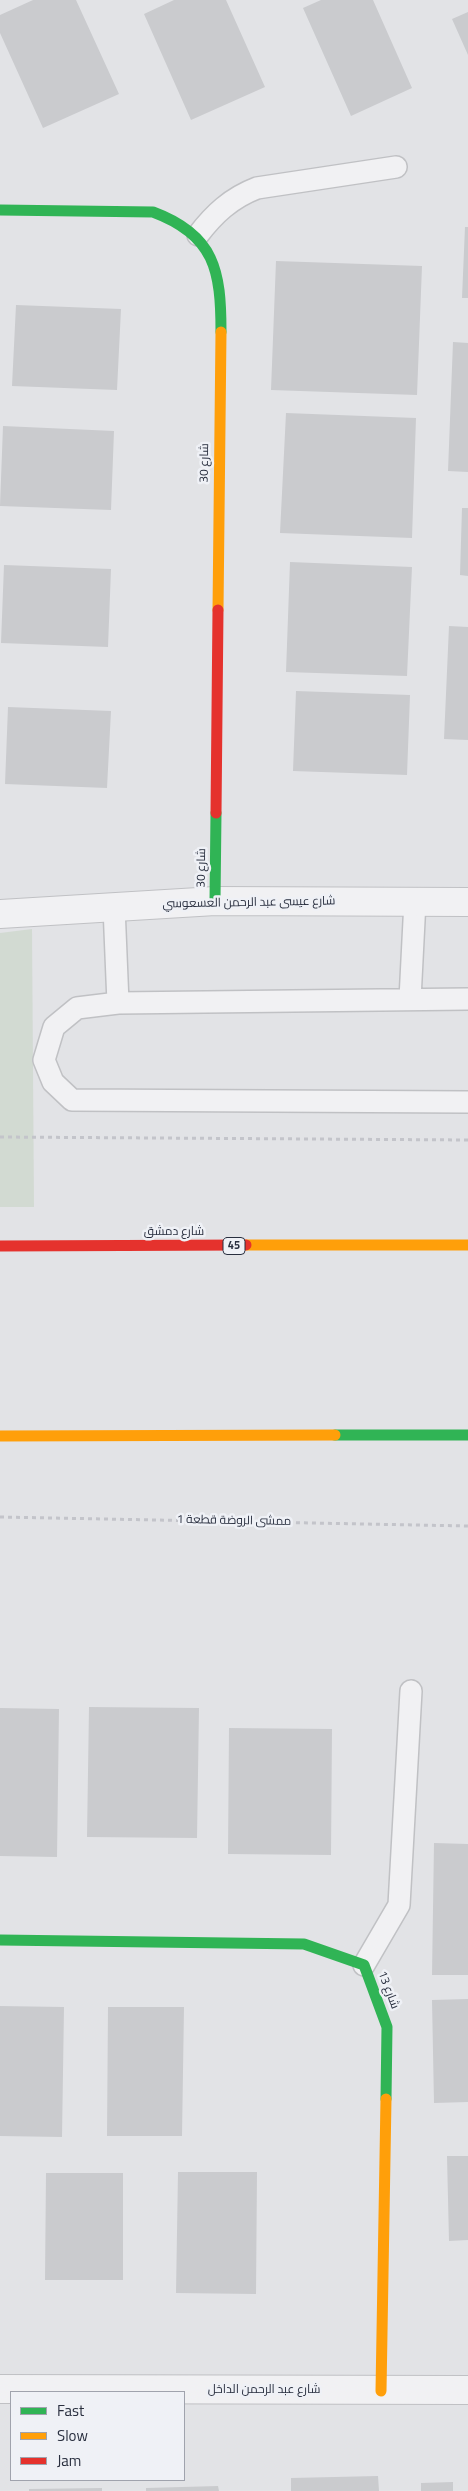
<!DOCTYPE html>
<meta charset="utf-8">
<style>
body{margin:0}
#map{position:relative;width:468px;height:2491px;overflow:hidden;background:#e2e3e6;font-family:"Titillium Web",sans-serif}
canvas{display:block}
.legend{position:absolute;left:10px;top:2391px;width:175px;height:90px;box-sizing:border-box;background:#eff1f6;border:1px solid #a0a3ad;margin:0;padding:6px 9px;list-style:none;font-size:15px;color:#292f3f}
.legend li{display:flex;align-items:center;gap:10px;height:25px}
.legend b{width:25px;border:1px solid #a0a3ad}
</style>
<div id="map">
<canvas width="468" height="2491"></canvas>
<ul class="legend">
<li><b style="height:6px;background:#30b455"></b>Fast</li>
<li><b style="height:6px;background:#ff9f0a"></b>Slow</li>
<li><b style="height:6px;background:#e5322d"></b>Jam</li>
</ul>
</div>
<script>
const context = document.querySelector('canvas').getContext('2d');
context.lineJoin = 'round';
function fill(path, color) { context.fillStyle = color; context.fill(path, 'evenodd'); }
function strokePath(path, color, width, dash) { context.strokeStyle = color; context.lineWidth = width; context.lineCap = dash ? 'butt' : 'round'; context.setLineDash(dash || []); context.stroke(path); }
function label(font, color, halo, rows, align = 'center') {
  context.font = font + ' "Titillium Web",Cairo,sans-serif'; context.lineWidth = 5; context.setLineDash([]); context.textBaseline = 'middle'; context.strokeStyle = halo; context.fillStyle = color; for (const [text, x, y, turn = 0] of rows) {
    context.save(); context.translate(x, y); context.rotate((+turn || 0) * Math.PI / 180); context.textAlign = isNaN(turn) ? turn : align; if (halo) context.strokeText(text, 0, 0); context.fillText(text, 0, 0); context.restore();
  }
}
fill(new Path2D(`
 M32 929 34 1207H0V933Z`), '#d2dad2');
fill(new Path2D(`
 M33 0H76L119 94 43 128 0 33V15Z
 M174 0H226L265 87 191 120 144 14Z
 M321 0H373L412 88 351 116 303 8Z
 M468 12V55L452 19Z
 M465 227H468V298H462Z
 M276 261 422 266 417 395 271 390Z
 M16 305 121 309 117 390 12 386Z
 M453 342 468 343V472L448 471Z
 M286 413 416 418 412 538 280 533Z
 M3 426 114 431 111 510 0 506Z
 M462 508H468V576L460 575Z
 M290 562 412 567 407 676 286 672Z
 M4 565 111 569 108 647 1 643Z
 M449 626 468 627V740L444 739Z
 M296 691 410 695 407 775 293 771Z
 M8 707 111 711 107 788 5 784Z
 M89 1707 199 1708 197 1838 87 1837Z
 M0 1708 59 1709 57 1857 0 1856Z
 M229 1728 332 1729 331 1855 228 1854Z
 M434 1843 468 1844V1975H432Z
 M468 1999V2102L434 2103 432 2000Z
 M0 2006 64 2007 62 2137 0 2136Z
 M108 2007H184L182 2136H107Z
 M447 2156H468V2240L449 2241Z
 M178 2172H257L256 2294 176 2293Z
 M46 2173H123V2280H45Z
 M378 2476 379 2491H291V2478Z
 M453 2482V2491H421V2483Z
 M218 2486 219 2491H146V2488Z
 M102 2488V2491H29V2489Z`), '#cacbce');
const lane = new Path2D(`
 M198 235C214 214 231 198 257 188L396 167
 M114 907 118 1003
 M410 999 415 901
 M468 999 118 1003 77 1008 54 1027 44 1060 53 1082 72 1100 468 1102
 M364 1965 399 1905 411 1691`);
const street = new Path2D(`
 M0 914 215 901 468 902
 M0 2389 468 2390`);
strokePath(lane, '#c0c1c4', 24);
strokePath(street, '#c0c1c4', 30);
strokePath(new Path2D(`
 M0 1137 468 1140
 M0 1517 468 1526`), '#c3c4ca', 3, [4, 4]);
strokePath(lane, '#f1f1f3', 21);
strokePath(street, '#f1f1f3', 28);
strokePath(new Path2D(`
 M0 210 153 212C215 235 221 271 221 332
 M215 901 216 813
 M335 1435H468
 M0 1940 304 1944 364 1965 387 2027 386 2099`), '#30b455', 11);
strokePath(new Path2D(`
 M218 610 221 332
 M246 1245H468
 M0 1436 335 1435
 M381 2391 386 2099`), '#ff9f0a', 11);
strokePath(new Path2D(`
 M216 813 218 610
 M0 1246 246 1245`), '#e5322d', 11);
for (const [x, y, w] of [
 [234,1246,22]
]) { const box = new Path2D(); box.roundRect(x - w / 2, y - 8.5, w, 17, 4); context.fillStyle = '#eff1f6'; context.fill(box); strokePath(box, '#292f3f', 1); }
label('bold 11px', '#292f3f', null, [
 ["45",234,1246]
]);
label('12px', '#292f3f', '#eff1f6', [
 ["شارع 30",205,463,-89],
 ["شارع 30",202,868,-89],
 ["شارع عيسى عبد الرحمن العسعوسي",249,903,-1],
 ["شارع دمشق",174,1232],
 ["ممشى الروضة قطعة 1",234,1521,1],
 ["شارع 13",388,1990,69],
 ["شارع عبد الرحمن الداخل",264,2390]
]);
</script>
